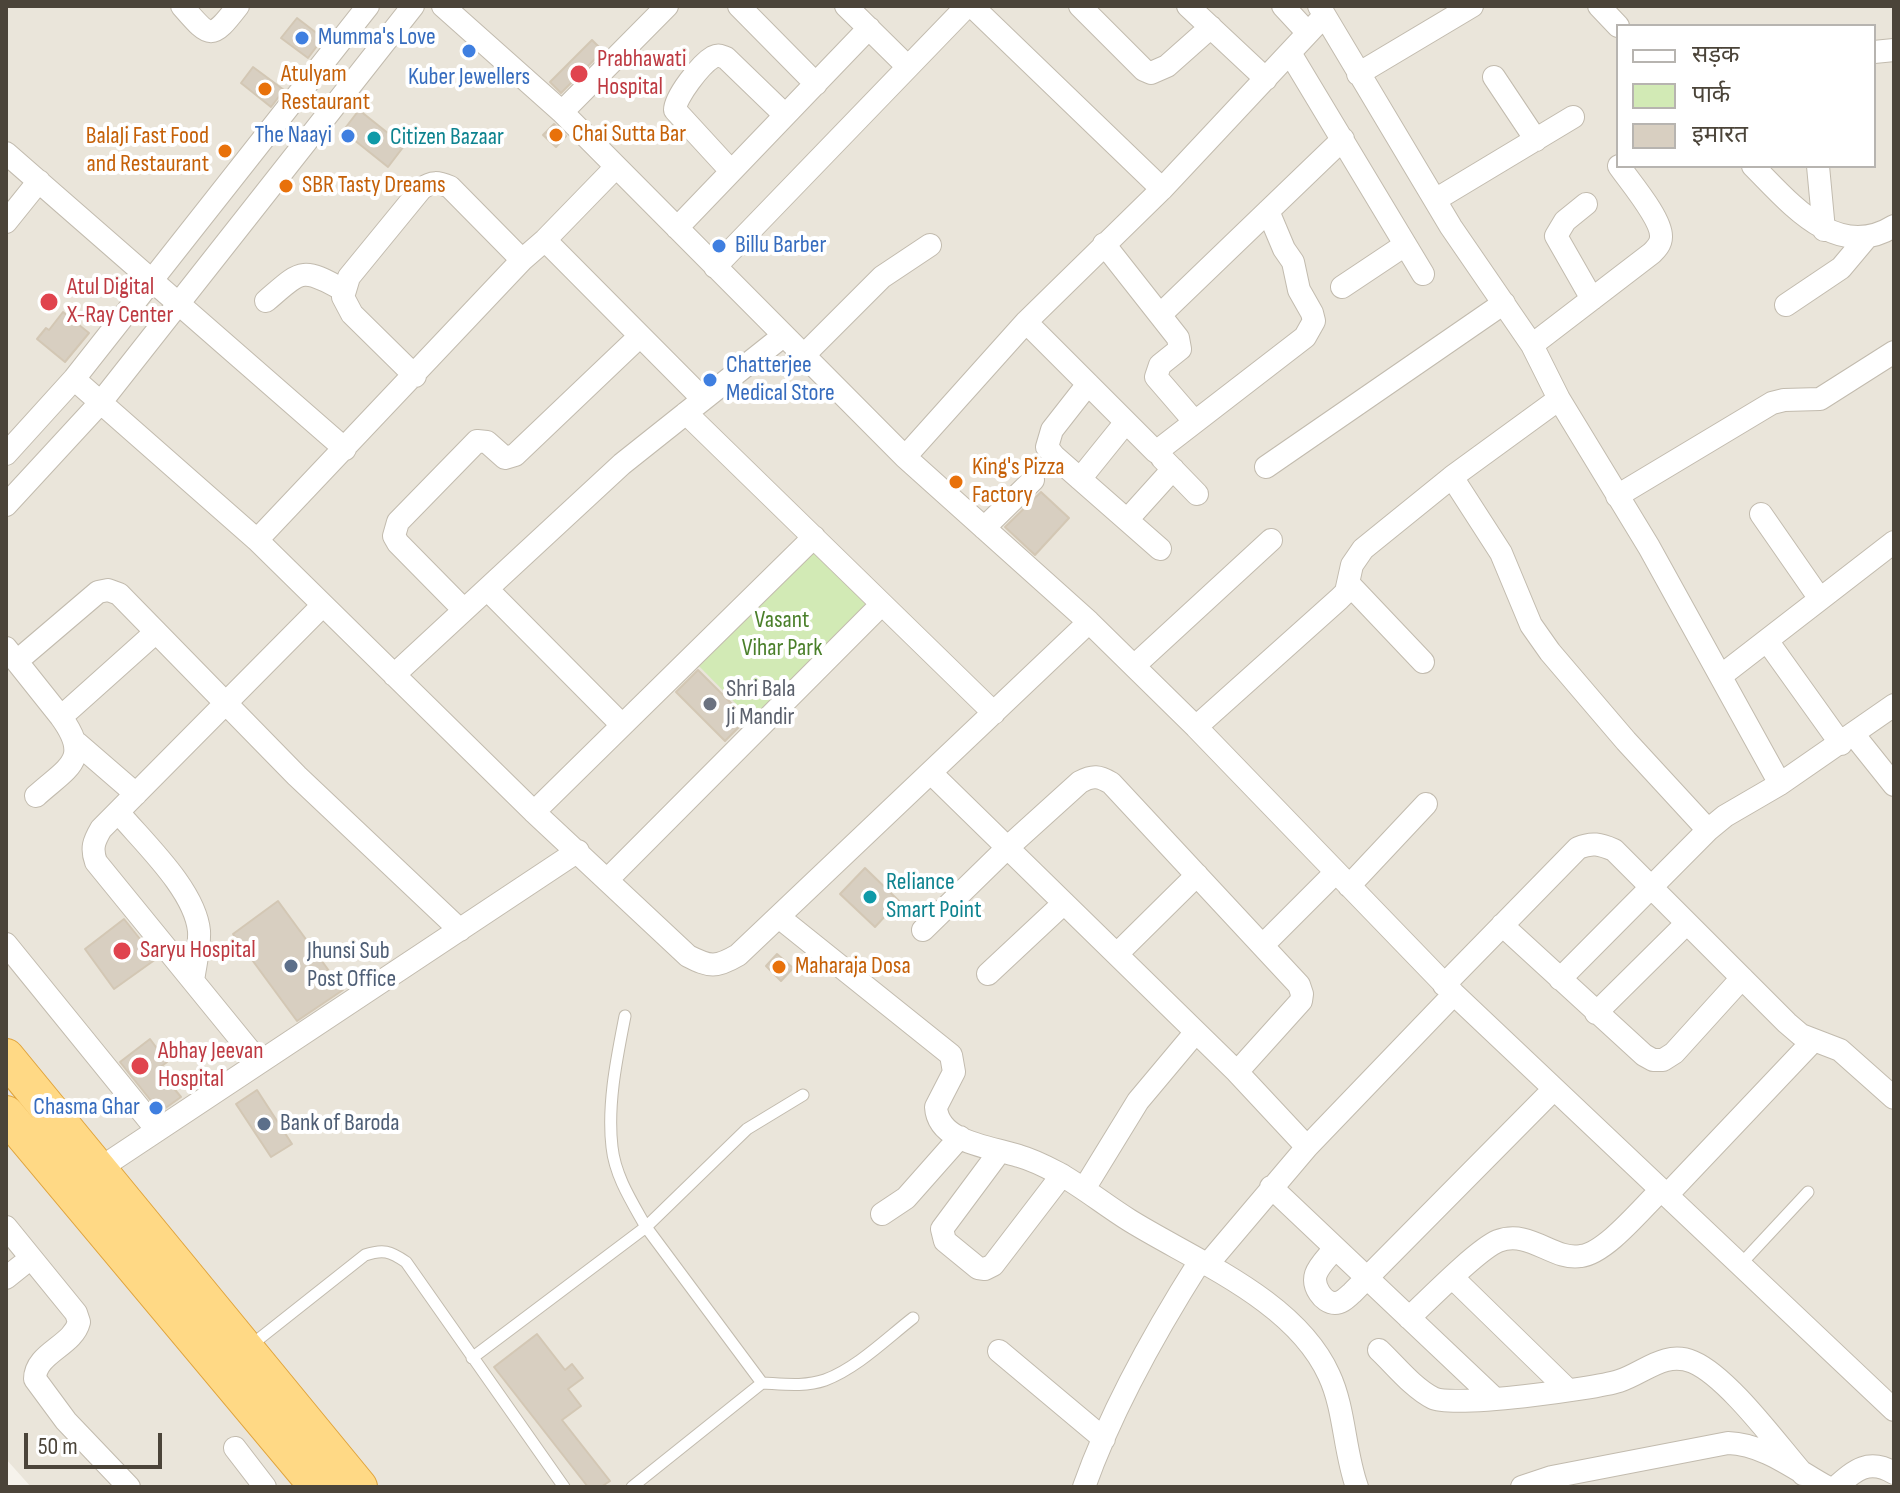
<!DOCTYPE html>
<meta charset="utf-8">
<style>
body{margin:0}
#map{position:relative;width:1900px;height:1493px;overflow:hidden;background:#f6f3ec;font-family:"Sofia Sans Condensed","Noto Sans Devanagari",sans-serif}
canvas{display:block}
.frame{position:absolute;inset:0;border:8px solid #4b4439;pointer-events:none}
.legend{position:absolute;left:1616px;top:24px;width:260px;height:144px;box-sizing:border-box;background:#fff;border:2px solid #b7b4b0;margin:0;padding:10px 14px;list-style:none;font-size:24px;color:#4b4439}
.legend li{display:flex;align-items:center;gap:16px;height:40px}
.legend b{width:40px;border:2px solid #b7b4b0}
.scale{position:absolute;left:24px;top:1433px;width:138px;height:36px;box-sizing:border-box;border:4px solid #4b4439;border-top:0;padding-left:10px;font-size:24px;line-height:28px;white-space:nowrap;color:#4b4439;-webkit-text-stroke:6px #fff;paint-order:stroke}
</style>
<div id="map">
<canvas width="1900" height="1493"></canvas>
<div class="frame"></div>
<ul class="legend">
<li><b style="height:10px;background:#fff"></b>सड़क</li>
<li><b style="height:22px;background:#d2eab5"></b>पार्क</li>
<li><b style="height:22px;background:#d8cfc1"></b>इमारत</li>
</ul>
<div class="scale">50 m</div>
</div>
<script>
const context = document.querySelector('canvas').getContext('2d');
context.lineJoin = 'round';
function fill(path, color) { context.fillStyle = color; context.fill(path, 'evenodd'); }
function strokePath(path, color, width, dash) { context.strokeStyle = color; context.lineWidth = width; context.lineCap = dash ? 'butt' : 'round'; context.setLineDash(dash || []); context.stroke(path); }
function label(font, color, halo, rows, align = 'center') {
  context.font = font + ' "Sofia Sans Condensed",sans-serif'; context.lineWidth = 8; context.setLineDash([]); context.textBaseline = 'middle'; context.strokeStyle = halo; context.fillStyle = color; for (const [text, x, y, turn = 0] of rows) {
    context.save(); context.translate(x, y); context.rotate((+turn || 0) * Math.PI / 180); context.textAlign = isNaN(turn) ? turn : align; if (halo) context.strokeText(text, 0, 0); context.fillText(text, 0, 0); context.restore();
  }
}
fill(new Path2D(`
 M6 6H1894V1487H31L6 1459ZM1618 26H1874V166H1618Z`), '#eae5da');
fill(new Path2D(`
 M811 547 870 607 754 722 695 662Z`), '#d2eab5');
const building = new Path2D(`
 M297 18 323 38 308 58 281 38Z
 M592 40 603 51 561 93 550 82Z
 M253 67 284 90 271 107 241 83Z
 M359 110 404 146 388 167 343 131Z
 M554 124 566 136 556 147 543 135Z
 M63 312 89 333 65 362 37 339 46 328 49 330Z
 M1041 492 1069 518 1035 555 1005 527Z
 M698 670 747 719 725 741 676 692Z
 M865 868 899 901 875 927 840 894Z
 M278 901 343 990 297 1021 233 934Z
 M124 919 156 959 114 989 85 949Z
 M777 954 793 968 781 981 766 966Z
 M150 1039 167 1062 158 1069 181 1097 160 1112 120 1062Z
 M257 1090 292 1144 271 1157 236 1104Z
 M537 1334 565 1370 572 1364 583 1378 568 1389 581 1406 562 1420 610 1481 601 1487H588L494 1367Z`);
fill(building, '#d8cfc1');
strokePath(building, '#d3c7b4', 2);
const service = new Path2D(`
 M625 1016C617 1057 607 1104 612 1147 615 1176 632 1202 646 1227L747 1129 803 1095
 M1740 1265 1808 1192
 M250 1346 365 1255C383 1249 390 1251 406 1262L564 1487
 M472 1358 646 1227 762 1383 632 1487
 M762 1383C783 1384 805 1387 825 1380 857 1368 886 1339 913 1318`);
const minor = new Path2D(`
 M182 6C210 38 211 41 238 6
 M443 6 562 112 905 457 1089 622 1196 727 1454 994 1894 1410
 M739 6 816 84
 M846 6 908 67
 M972 6 1162 189
 M1080 6 1144 70 1151 73 1167 66 1211 27
 M1188 6 1266 79
 M1283 6 1308 33
 M1319 6 1451 227 1532 345 1559 399 1649 547 1780 784 1894 705
 M1599 6 1618 26
 M1874 52 1894 50
 M1290 53 1423 274
 M1358 74 1472 6
 M1494 77 1536 140
 M562 112 667 6
 M6 153 345 449
 M1753 166C1790 203 1837 262 1894 226
 M1818 166 1824 230
 M731 171 675 110C675 97 701 64 713 57 719 54 720 56 726 58L785 115
 M1435 200 1573 117
 M1586 204 1565 221 1556 236 1592 299
 M6 222 39 181
 M677 228 869 28
 M545 240 703 399
 M1104 244 1178 338 1180 349 1160 365 1156 377 1194 421
 M715 267 967 6
 M1342 287 1405 245
 M266 301C301 271 301 266 343 290
 M1786 305 1841 268 1867 237
 M1160 315 1343 139
 M1026 322 1156 452 1305 337 1314 321 1312 313 1299 290 1293 262 1284 249 1268 211
 M1532 345 1652 253C1656 249 1661 244 1661 237 1662 219 1630 182 1619 166
 M803 356 882 277 930 245
 M415 376 352 314 343 297 349 277 421 189C432 181 438 182 450 187L522 260
 M74 379 257 540 534 812 688 956C710 967 716 968 738 955L1089 622
 M1088 384 1052 430 1047 447 1054 456 1160 549
 M686 413 994 713
 M6 454 74 379 368 6
 M905 457 1026 322 1162 189 1324 16
 M1162 458 1197 494
 M1266 467 1504 303
 M1452 477 1501 553 1531 625 1550 652 1626 741 1708 830
 M1080 479 1126 422
 M1617 496 1772 403 1784 400 1820 399 1894 352
 M6 505 101 402 413 6
 M1761 514 1820 599
 M1127 520 1173 469
 M984 528 1033 480
 M257 540 522 260 545 240 616 167
 M1349 584 1423 662
 M487 589 622 725
 M464 610 398 543 394 536 398 522 477 441 487 442 505 458 515 455 640 336
 M1768 642 1841 744
 M6 648 61 717 156 632
 M17 661 98 592 108 590 119 594 297 776 460 930
 M1134 666 1271 540
 M394 675 622 464 783 336
 M1722 675 1894 542
 M1196 727 1339 599 1346 592 1352 565 1363 549 1452 477 1559 399
 M1854 735 1894 785
 M77 743 136 794
 M931 773 1237 1072 1307 1147
 M36 796C68 767 92 760 61 717
 M118 812C144 843 195 890 199 931 200 947 195 965 193 981
 M534 812 814 537
 M608 879 882 604
 M1349 886 1426 804
 M780 918 951 1055 954 1072 936 1107C938 1143 992 1147 1019 1156 1033 1160 1045 1166 1058 1173 1083 1187 1105 1205 1129 1220 1195 1261 1295 1300 1329 1375 1345 1409 1344 1451 1357 1487
 M1502 925 1644 1055 1653 1060H1663L1674 1053 1742 978
 M923 930 1007 848 1080 782C1093 775 1099 776 1111 783L1299 985 1302 994 1301 1001 1237 1072
 M6 944 157 1130
 M1263 945 1336 872
 M1117 954 1197 875
 M988 974 1064 903
 M1560 979 1708 830 1725 816 1780 784
 M1444 985 1578 848C1592 842 1600 844 1614 850L1787 1023 1801 1035 1840 1050 1894 1098
 M1596 1013 1687 923
 M259 1062 96 862C91 848 94 841 101 829L323 605
 M1000 1151 942 1229 945 1241 978 1268 985 1269 993 1265 1062 1175
 M99 1169 578 851
 M1271 1187 1494 1398
 M1084 1189 1138 1101 1195 1033
 M1667 1195 1814 1040
 M882 1214 906 1198 960 1137
 M6 1227 76 1313 79 1322C73 1346 35 1353 35 1379L66 1421 129 1487
 M1335 1248C1329 1256 1319 1265 1316 1274 1312 1286 1323 1303 1335 1303 1342 1303 1347 1297 1352 1293L1554 1089
 M1207 1265 1307 1147 1454 994
 M6 1278 31 1258
 M1453 1278 1567 1389
 M1409 1318C1427 1301 1478 1249 1498 1241 1530 1229 1553 1261 1581 1256 1606 1253 1642 1208 1661 1190
 M1379 1350C1395 1365 1413 1388 1433 1398 1453 1408 1594 1389 1619 1381 1644 1373 1665 1350 1693 1362 1728 1377 1776 1443 1803 1474
 M999 1351 1104 1439
 M235 1448 265 1487
 M1084 1487C1112 1408 1155 1332 1200 1261
 M1522 1487 1552 1477 1728 1443C1764 1444 1796 1470 1827 1487
 M1836 1487C1855 1470 1869 1458 1894 1473`);
const trunk = new Path2D(`
 M6 1057 359 1487
 M6 1114 318 1487`);
strokePath(service, '#c2bbae', 13);
strokePath(minor, '#c2bbae', 24);
strokePath(trunk, '#e0a43c', 38);
strokePath(service, '#fff', 11);
strokePath(minor, '#fff', 22);
strokePath(trunk, '#ffd985', 36);
for (const [x, y, r, color] of [
 [302,38,8,"#3f7fe0"],
 [469,51,8,"#3f7fe0"],
 [579,74,10,"#e0444e"],
 [265,89,8,"#e8710a"],
 [556,135,8,"#e8710a"],
 [348,136,8,"#3f7fe0"],
 [374,138,8,"#0f9aa8"],
 [225,151,8,"#e8710a"],
 [286,186,8,"#e8710a"],
 [719,246,8,"#3f7fe0"],
 [49,302,10,"#e0444e"],
 [710,380,8,"#3f7fe0"],
 [956,482,8,"#e8710a"],
 [710,704,8,"#6b7280"],
 [870,897,8,"#0f9aa8"],
 [122,951,10,"#e0444e"],
 [291,966,8,"#5c6f8a"],
 [779,967,8,"#e8710a"],
 [140,1066,10,"#e0444e"],
 [156,1108,8,"#3f7fe0"],
 [264,1124,8,"#5c6f8a"]
]) { const dot = new Path2D(); dot.arc(x, y, r, 0, 2 * Math.PI); context.fillStyle = color; context.fill(dot); strokePath(dot, '#fff', 3); }
label('24px', '#366cbe', '#fff', [
 ["Mumma's Love",318,38],
 ["Kuber Jewellers",469,78,"center"],
 ["The Naayi",332,136,"right"],
 ["Billu Barber",735,246],
 ["Chatterjee",726,366],
 ["Medical Store",726,394],
 ["Chasma Ghar",140,1108,"right"]
], 'left');
label('24px', '#be3a42', '#fff', [
 ["Prabhawati",597,60],
 ["Hospital",597,88],
 ["Atul Digital",67,288],
 ["X-Ray Center",67,316],
 ["Saryu Hospital",140,951],
 ["Abhay Jeevan",158,1052],
 ["Hospital",158,1080]
], 'left');
label('24px', '#c56008', '#fff', [
 ["Atulyam",281,75],
 ["Restaurant",281,103],
 ["Chai Sutta Bar",572,135],
 ["BalaJi Fast Food",209,137,"right"],
 ["and Restaurant",209,165,"right"],
 ["SBR Tasty Dreams",302,186],
 ["King's Pizza",972,468],
 ["Factory",972,496],
 ["Maharaja Dosa",795,967]
], 'left');
label('24px', '#0d838f', '#fff', [
 ["Citizen Bazaar",390,138],
 ["Reliance",886,883],
 ["Smart Point",886,911]
], 'left');
label('24px', '#4a7f2a', '#fff', [
 ["Vasant",782,621],
 ["Vihar Park",782,649]
]);
label('24px', '#5b616d', '#fff', [
 ["Shri Bala",726,690],
 ["Ji Mandir",726,718]
], 'left');
label('24px', '#4e5e75', '#fff', [
 ["Jhunsi Sub",307,952],
 ["Post Office",307,980],
 ["Bank of Baroda",280,1124]
], 'left');
</script>
